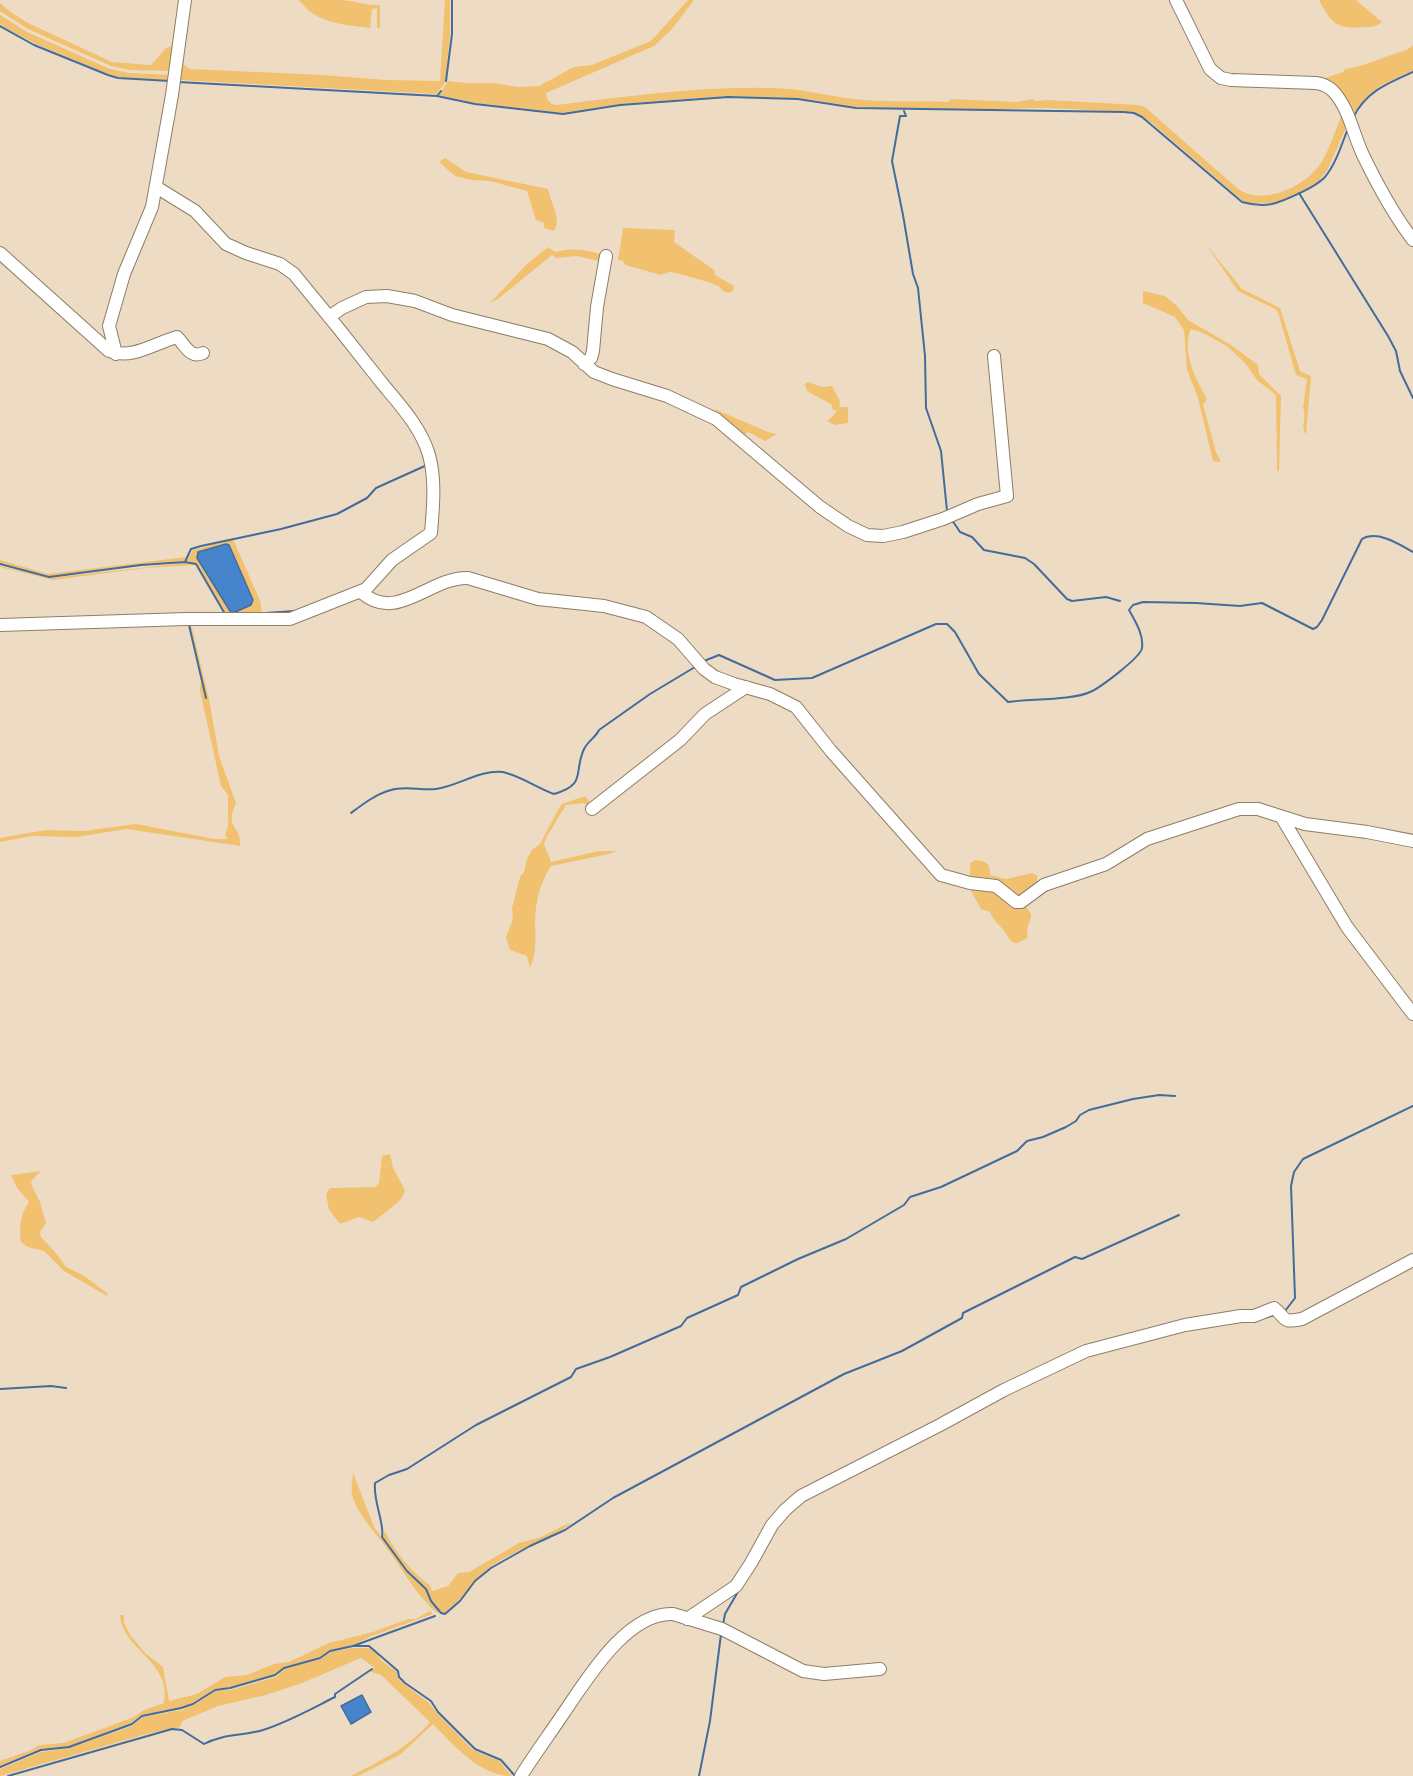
<!DOCTYPE html>
<style>
body{margin:0}
canvas{display:block;background:#eddcc3}
</style>
<canvas width="1413" height="1776"></canvas>
<script>
const context = document.querySelector('canvas').getContext('2d');
context.lineJoin = 'round';
function fill(path, color) { context.fillStyle = color; context.fill(path, 'evenodd'); }
function strokePath(path, color, width, dash) { context.strokeStyle = color; context.lineWidth = width; context.lineCap = dash ? 'butt' : 'round'; context.setLineDash(dash || []); context.stroke(path); }
fill(new Path2D(`
 M298 0C312 0 327 0 342 0 356 1 367 6 380 5V28H377V8L372 9 370 28C352 26 328 24 312 13 307 10 303 4 298 0Z
 M445 0H450V35L445 83 436 94 179 80 181 50 184 65 190 69 323 75 385 80 440 81Z
 M688 0H694L671 30 654 46 546 93C547 99 549 105 557 105 631 96 716 84 790 89 809 91 826 95 845 98 880 103 915 100 949 102L950 99 1017 102 1032 99 1036 101 1048 100 1138 105 1145 107 1238 189C1264 206 1305 187 1321 163 1330 148 1335 132 1341 116L1334 100 1348 123 1328 169 1319 181 1285 200 1273 203H1251L1243 201 1152 123 1135 112 1044 108 957 110 856 107 809 99 728 96 620 104 563 113 475 103 439 95 448 81 467 83H494L518 87 539 86 574 67 592 65 651 41Z
 M1319 0H1356L1382 22C1376 27 1371 27 1364 27 1337 30 1331 23 1319 0Z
 M0 3 12 13 28 23 112 62 151 65 166 48 175 45 171 71 130 70 111 66 28 29 0 11Z
 M0 15 27 32 110 69 129 73 171 75 170 80 118 77 98 70 34 43 4 27 0 24Z
 M1413 46V71C1384 83 1365 91 1350 120L1316 81 1343 72 1345 69 1360 66 1406 50Z
 M445 158 466 172 548 189C551 204 562 218 554 231L544 228V223L536 220 527 191 490 181 471 180 455 176 439 162Z
 M623 228 675 230 674 242 714 270 715 275 734 286 733 291 728 293 723 291C720 287 720 287 716 285 713 283 674 272 670 272 668 272 664 274 661 275L625 265 623 261 618 260Z
 M1205 243 1242 289 1280 308 1300 371 1311 376 1306 434C1300 428 1307 416 1303 408L1307 379 1296 375 1278 312 1275 309 1238 291Z
 M548 247 555 252C571 248 584 249 600 254L599 261 577 256 556 258 552 255 498 299 490 303 525 266Z
 M1143 291 1165 296 1177 306 1188 320 1231 345 1258 365 1259 374 1281 396 1279 472 1277 470 1276 395 1257 380 1246 364 1227 346 1201 332 1191 329C1181 352 1196 379 1207 399L1203 405 1216 452 1221 462 1213 461 1198 398 1187 370 1184 330 1175 317 1143 303Z
 M808 382 822 387 832 386 840 401 839 407H848V423L835 425 827 421 833 416 837 410H833L831 404 807 391 805 384Z
 M711 410H717L768 432 777 434 765 441 748 432 742 437Z
 M233 539 260 601 262 612 227 616 196 563 187 561 193 550ZM226 544 231 549 253 600 230 612 200 565 198 552Z
 M186 557 184 561 50 576 0 564V560L48 574Z
 M185 563 195 565 145 568 53 580 0 567V566L49 578Z
 M188 624H191L209 699 219 756 236 803C224 830 241 823 240 846L127 829 76 837 32 836 0 842V838L46 830 83 831 136 824 214 839H228L225 835 228 826V795L221 786 200 691 201 681Z
 M585 796 593 806 590 809 584 803 566 805 546 838 544 844 551 862 599 851H616L609 854 551 866C544 877 539 889 537 902 532 924 540 946 530 968L527 956 510 950 506 937 513 919 512 908 520 877 524 872 527 859 532 850 540 844 559 808 562 804Z
 M976 860C986 861 991 864 990 875L1006 879 1032 873 1038 876 1035 889 1020 900 970 881V863Z
 M969 884C977 885 986 885 993 887 1001 889 1030 907 1031 914 1032 921 1025 925 1028 937 1013 947 1013 944 1005 932 999 924 994 922 990 912L981 909 970 889Z
 M390 1154 393 1168 405 1190 402 1198 396 1204 373 1222 359 1217 340 1224 329 1210 326 1194 330 1188 375 1187 379 1183 382 1156Z
 M41 1171 32 1180 31 1184 40 1202 46 1223 40 1232 41 1237 55 1252 66 1267 83 1275 107 1293V1296L64 1271 44 1251 28 1247 21 1242C19 1227 20 1214 29 1202L17 1188 11 1175Z
 M353 1473 374 1527 407 1572 425 1589 430 1602 439 1612 437 1613C417 1596 406 1575 391 1554 379 1536 363 1522 354 1501 350 1493 352 1482 353 1473Z
 M573 1523C547 1540 516 1549 490 1567 472 1580 463 1601 444 1613H442L432 1601 427 1588 408 1570 383 1537 385 1531C392 1548 414 1575 430 1585L432 1591 448 1586 458 1573 469 1572 519 1543 541 1537 565 1525Z
 M430 1611 433 1614 372 1636 353 1645 330 1650 319 1657 284 1667 275 1674 230 1687 214 1689 193 1703 181 1707 142 1715 131 1723 69 1746 40 1749 0 1766V1761L29 1751 39 1745 64 1743 134 1717 144 1710 164 1703C172 1661 122 1650 120 1615H124V1623L131 1636 145 1653 163 1667 169 1701 197 1694 225 1677 247 1675 274 1664 289 1662 329 1643 373 1632 408 1619H416Z
 M353 1648H369L373 1650 383 1662 397 1672 398 1678 404 1684 429 1703 437 1713 473 1750 499 1761 512 1776C479 1776 455 1746 433 1724L401 1754 358 1776H351C379 1761 409 1748 430 1722L381 1675 369 1671 375 1668 361 1658 302 1683 266 1695 218 1706 182 1721 180 1727 147 1734 0 1776V1769L41 1752 69 1748 132 1726 143 1717 182 1710 194 1705 215 1691 231 1690 276 1677 285 1669 293 1666 320 1659 331 1652Z`), '#f1c16f');
const water = new Path2D(`
 M226 544 229 545 253 600 251 605 233 613 230 611 197 558 198 552Z
 M362 1695 371 1712 351 1724 341 1706Z`);
fill(water, '#4684cc');
strokePath(water, '#436c9c', 1.5);
strokePath(new Path2D(`
 M0 26 34 45 108 75 118 78 170 81
 M446 81 452 34V0
 M178 82 437 96 475 104 563 114 620 105 728 97 798 99 856 108 1124 112 1134 113 1142 117 1242 202C1267 209 1279 203 1300 193 1308 189 1317 185 1324 178 1335 166 1342 144 1348 128
 M437 96 441 91
 M904 111 906 116H900L892 161 903 215 913 274 918 288 925 356 926 408 941 451 947 511
 M1353 118C1365 92 1388 83 1413 72
 M1299 193 1388 336 1396 351 1400 371 1413 398
 M951 521 954 523 960 532 972 537 984 550 1025 558 1034 564 1067 599 1072 601 1106 597 1120 601
 M185 562 191 549 201 546 281 529 337 514 367 498 376 488 427 465
 M0 564 49 577 141 565 185 562 196 564 225 614
 M265 613 295 611
 M189 625 206 698
 M704 661 719 655 775 680 812 678 936 624H947L955 632 979 674 1008 702C1028 699 1074 700 1090 692 1100 688 1141 657 1142 648 1144 635 1135 621 1129 610L1133 605 1143 602 1196 603 1240 606 1262 603 1313 629 1317 627 1322 620 1362 539C1377 530 1399 544 1413 552
 M351 813C363 804 376 794 391 790 406 785 421 791 436 789 458 786 481 769 503 772 521 776 537 788 554 794 587 784 573 774 584 749 588 741 596 737 599 730L650 694 695 667
 M1175 1096 1159 1095 1133 1099 1089 1110 1080 1115 1076 1121 1066 1127 1043 1137 1027 1141 1017 1151 941 1187 910 1197 904 1205 846 1239 798 1259 741 1287 738 1295 687 1318 681 1326 610 1357 576 1369 571 1377 476 1425 407 1469 389 1475 375 1483C373 1501 385 1525 382 1537L407 1571 426 1589 431 1601 441 1613 445 1614 460 1601 475 1581 491 1568 530 1546 565 1530 613 1498 844 1374 902 1351 962 1318 963 1313 1075 1257 1082 1259 1179 1215
 M1285 1311 1295 1298 1291 1186 1294 1172 1303 1159 1413 1106
 M1263 1318 1275 1315
 M0 1389 51 1386 66 1388
 M723 1625 725 1614 739 1590
 M353 1646 435 1616
 M0 1767 41 1750 69 1747 132 1724 142 1716 181 1708 193 1704 215 1690 230 1688 275 1675 284 1668 320 1658 330 1651 353 1646H369L398 1671 399 1677 405 1683 431 1701 438 1712 475 1749 501 1760 515 1776
 M8 1776 172 1729 182 1730 204 1744C222 1734 243 1736 263 1730 288 1722 311 1709 335 1697V1694L372 1669
 M699 1776 710 1721 721 1634`), '#436c9c', 2);
const minor = new Path2D(`
 M1176 0 1210 69 1221 78 1231 80 1316 83C1323 84 1328 86 1333 91 1349 108 1353 134 1363 155 1377 184 1393 214 1413 240
 M0 253 109 351C132 360 155 343 177 337 185 345 190 359 203 353
 M329 317 342 308 366 297 387 296 415 301 452 315 548 339 572 352 594 372 612 379 667 396 716 419 820 507 848 526 867 535 883 536 903 532 943 519 978 504 1007 496 994 356
 M116 354 109 326 124 274 152 207 172 95 185 0
 M584 364 591 358 593 351 597 307 606 256
 M361 592C397 624 429 577 468 578L538 599 604 606 646 617 678 639 704 669 715 677 734 684 770 694 796 707 831 751 941 875 970 883 996 886 1016 902H1021L1044 885 1106 864 1147 839 1239 809H1258L1305 824 1367 832 1413 841
 M0 625 186 619H290L366 589 392 560 431 533C433 508 436 480 429 455 421 427 399 404 381 382 353 346 324 310 294 274L280 264 246 253 226 244 195 211 156 187
 M592 809 680 740 705 714 746 687
 M1282 818 1347 927 1413 1014
 M687 1619 736 1586 751 1563 772 1525 785 1510 801 1496 940 1425 1004 1390 1086 1351 1185 1325 1241 1316H1254L1274 1308C1288 1319 1280 1323 1302 1319L1413 1260
 M521 1776C534 1755 549 1735 563 1714 586 1681 626 1612 673 1614L722 1629 803 1671 824 1674 880 1669`);
strokePath(minor, '#8d7e67', 14);
strokePath(minor, '#fff', 12);
</script>
